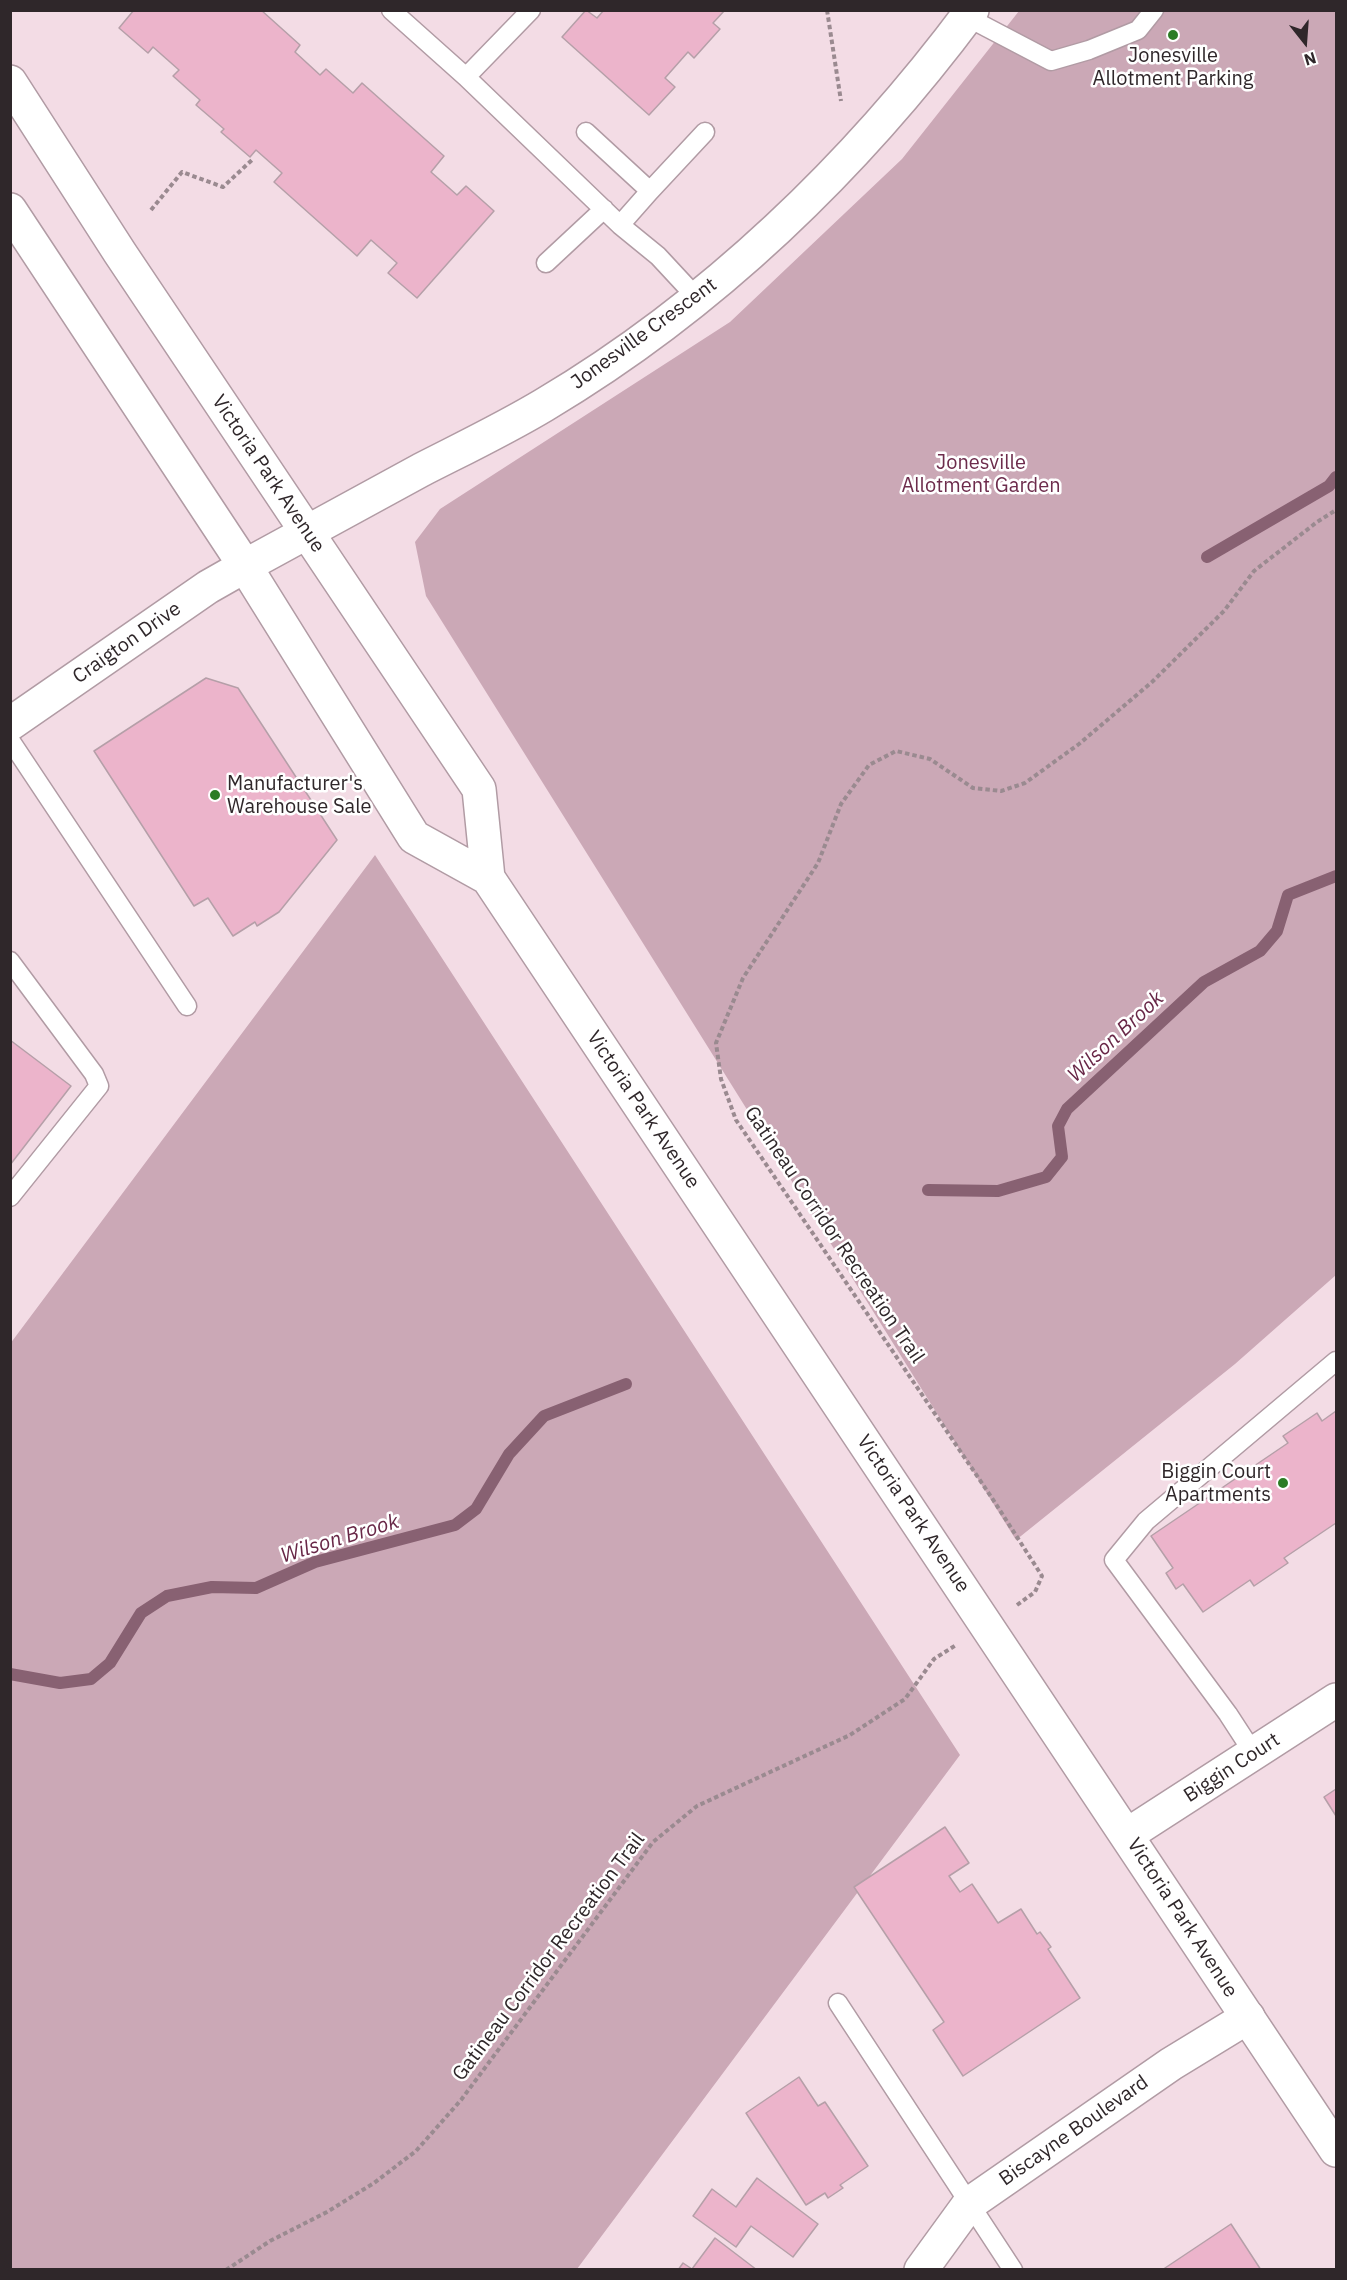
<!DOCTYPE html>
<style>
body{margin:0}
#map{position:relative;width:1347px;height:2280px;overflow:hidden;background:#f3dce5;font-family:"IBM Plex Sans",sans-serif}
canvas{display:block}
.frame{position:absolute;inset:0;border:12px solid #2f272a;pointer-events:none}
.north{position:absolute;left:1275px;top:12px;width:60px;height:60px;-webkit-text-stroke:4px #fff;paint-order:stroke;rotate:163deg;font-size:16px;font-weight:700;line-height:24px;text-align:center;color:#2f272a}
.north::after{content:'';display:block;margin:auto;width:21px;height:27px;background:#2f272a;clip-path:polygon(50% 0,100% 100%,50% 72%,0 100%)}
</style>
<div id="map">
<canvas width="1347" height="2280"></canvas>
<div class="frame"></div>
<div class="north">N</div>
</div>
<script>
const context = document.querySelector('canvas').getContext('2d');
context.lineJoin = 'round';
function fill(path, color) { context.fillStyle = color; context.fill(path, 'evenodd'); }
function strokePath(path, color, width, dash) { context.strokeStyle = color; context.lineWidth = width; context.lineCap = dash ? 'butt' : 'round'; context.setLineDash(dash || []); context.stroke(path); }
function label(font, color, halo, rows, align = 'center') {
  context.font = font + ' "IBM Plex Sans",sans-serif'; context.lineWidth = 5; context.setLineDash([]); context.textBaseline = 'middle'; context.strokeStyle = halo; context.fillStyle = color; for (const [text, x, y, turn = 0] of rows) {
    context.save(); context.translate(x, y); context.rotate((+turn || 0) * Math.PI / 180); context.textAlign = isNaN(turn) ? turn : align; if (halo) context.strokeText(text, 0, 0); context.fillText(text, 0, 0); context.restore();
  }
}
fill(new Path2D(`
 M1019 11H1336V1275L1235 1364 1016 1540 426 596 415 542 440 509 730 322 902 159Z
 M375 855 960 1755 577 2269H11L10 1344Z`), '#cba8b6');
strokePath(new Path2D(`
 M1207 557 1329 486 1336 477
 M928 1190 998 1191 1046 1177 1062 1157 1058 1126 1067 1109 1204 982 1260 951 1277 931 1288 895 1336 876
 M10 1674 60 1683 91 1679 110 1663 141 1613 167 1596 212 1587 256 1588 315 1562 455 1525 476 1509 509 1454 544 1416 626 1384`), '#886172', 12);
const building = new Path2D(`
 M134 10H261L300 45 295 52 320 75 326 69 353 93 362 83 444 156 431 172 457 195 466 186 494 211 417 298 388 273 397 263 371 240 357 256 274 182 282 173 256 150 250 157 221 132 224 129 196 105 200 100 173 76 179 70 153 47 148 53 119 28Z
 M586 10 597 18 604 10H725L713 23 720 29 694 58 688 52 665 78 675 87 649 115 562 37Z
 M206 678 238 688 337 840 279 912 257 926 255 922 233 936 208 898 194 906 94 751Z
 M10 1040 71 1086 10 1165Z
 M1336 1411V1523L1284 1558 1288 1563 1254 1586 1250 1580 1203 1612 1183 1584 1176 1589 1166 1573 1173 1568 1151 1536 1288 1443 1283 1436 1317 1413 1322 1421Z
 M1336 1789V1816L1324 1797Z
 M945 1827 969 1863 949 1876 960 1892 972 1884 998 1923 1021 1909 1037 1934 1040 1932 1051 1947 1048 1949 1080 1998 963 2076 933 2030 944 2022 854 1887Z
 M799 2077 818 2106 825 2102 868 2166 840 2185 843 2188 828 2198 825 2193 806 2205 746 2113Z
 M757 2178 818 2224 793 2257 751 2226 736 2247 693 2216 712 2189 736 2207Z
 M1231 2224 1261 2270H1162Z
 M715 2238 757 2270H678L683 2263 692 2269Z`);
fill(building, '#ecb4cb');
strokePath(building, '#b59fa8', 1.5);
const service = new Path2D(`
 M391 10 466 77
 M531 10 466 77 620 225 658 256 697 298
 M967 17 1051 61 1089 50 1138 30 1154 10
 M586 132 650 191 620 225
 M650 191 705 132
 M546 263 604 209
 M10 740 187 1006
 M10 961 94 1074 99 1086 10 1197
 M1254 1754 1228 1714 1114 1560 1146 1521 1336 1361
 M838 2003 1013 2270`);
const minor = new Path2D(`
 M10 724 208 587 245 566
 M1127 1835 1336 1700
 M921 2270 969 2204 1171 2064 1248 2017`);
const tertiary = new Path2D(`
 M245 566C304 534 362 502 421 470 462 449 504 429 544 405 712 305 856 166 972 10`);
const secondary = new Path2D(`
 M10 82 120 253 479 789 488 878
 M10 210 245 566 414 837 488 878 1336 2150`);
strokePath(service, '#b19ba4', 21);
strokePath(minor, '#b19ba4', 36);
strokePath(tertiary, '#b19ba4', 36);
strokePath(secondary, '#b19ba4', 36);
strokePath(new Path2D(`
 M827 10 841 101
 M151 210 182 172 223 187 253 159
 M1017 1605 1035 1592 1042 1576 992 1498 736 1120 721 1079 716 1043 743 978 818 863 841 804 869 765 896 751 930 759 973 788 1001 791 1025 783 1079 744 1152 682 1224 611 1254 571 1317 522 1336 510
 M226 2270 270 2241 327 2212 374 2183 416 2151 461 2100 653 1842 697 1806 850 1735 905 1699 934 1659 956 1645`), '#9a8a90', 4, [4.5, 3]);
strokePath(service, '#fff', 18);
strokePath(minor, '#fff', 33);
strokePath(tertiary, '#fff', 33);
strokePath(secondary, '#fff', 33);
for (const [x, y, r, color] of [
 [1173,35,6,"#2c7c25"],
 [215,795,6,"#2c7c25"],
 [1283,1483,6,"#2c7c25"]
]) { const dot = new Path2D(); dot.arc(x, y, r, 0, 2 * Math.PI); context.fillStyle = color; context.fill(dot); strokePath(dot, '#fff', 2); }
label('20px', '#2f272a', '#fff', [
 ["Jonesville",1173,56],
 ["Allotment Parking",1173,79],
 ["Manufacturer's",227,784,"left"],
 ["Warehouse Sale",227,807,"left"],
 ["Biggin Court",1271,1472,"right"],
 ["Apartments",1271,1495,"right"]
]);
label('20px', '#2f272a', '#fff', [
 ["Jonesville Crescent",644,334,-36],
 ["Victoria Park Avenue",268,474,56],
 ["Craigton Drive",127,643,-35],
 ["Victoria Park Avenue",643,1110,56],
 ["Gatineau Corridor Recreation Trail",834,1235,56],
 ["Victoria Park Avenue",913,1514,56],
 ["Biggin Court",1232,1768,-33],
 ["Victoria Park Avenue",1182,1918,57],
 ["Gatineau Corridor Recreation Trail",549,1957,-53],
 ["Biscayne Boulevard",1074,2131,-35]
]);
label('20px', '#6d2c4c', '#fff', [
 ["Jonesville",981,463],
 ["Allotment Garden",981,486]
]);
label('italic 21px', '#682747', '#fff', [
 ["Wilson Brook",1116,1037,-43],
 ["Wilson Brook",340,1539,-17]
]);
</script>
